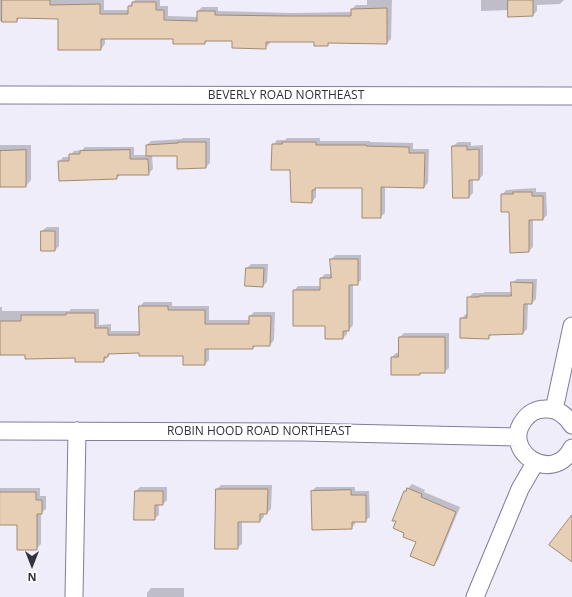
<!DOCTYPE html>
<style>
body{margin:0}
#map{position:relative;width:572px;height:597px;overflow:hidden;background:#efedfa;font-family:"Open Sans",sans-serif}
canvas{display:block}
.north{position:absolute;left:12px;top:545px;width:40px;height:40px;-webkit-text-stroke:3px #fff;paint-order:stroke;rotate:180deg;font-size:11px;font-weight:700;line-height:16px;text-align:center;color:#31303c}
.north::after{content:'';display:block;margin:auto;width:14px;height:18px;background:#31303c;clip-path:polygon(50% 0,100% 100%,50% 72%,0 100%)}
</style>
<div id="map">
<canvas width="572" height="597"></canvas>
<div class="north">N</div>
</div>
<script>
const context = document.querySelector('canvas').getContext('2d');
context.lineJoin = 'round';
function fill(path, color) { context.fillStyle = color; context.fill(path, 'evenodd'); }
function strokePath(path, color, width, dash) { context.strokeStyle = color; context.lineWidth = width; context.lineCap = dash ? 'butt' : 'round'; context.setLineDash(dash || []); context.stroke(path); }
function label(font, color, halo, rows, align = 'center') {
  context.font = font + ' "Open Sans",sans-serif'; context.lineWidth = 3.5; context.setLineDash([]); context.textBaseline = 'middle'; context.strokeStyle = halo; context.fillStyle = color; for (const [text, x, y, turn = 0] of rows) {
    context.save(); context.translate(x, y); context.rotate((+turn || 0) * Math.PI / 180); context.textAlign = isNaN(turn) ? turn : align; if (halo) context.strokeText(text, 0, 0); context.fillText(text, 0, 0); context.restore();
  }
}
fill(new Path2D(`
 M0 0H104V10H129V6L135 0H160V6H168V16L198 17V11L202 7H218V11L291 13 352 12V9L356 5H367V0H392L391 39 387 43 330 42 328 45 315 41H270V43L265 48 233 40H208L205 43 174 38H105V44L101 49 59 18 20 17 17 21H0Z
 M481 0H564L560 4 537 5V11L533 15 509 10 481 11Z
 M183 138H210V163L206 167 178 168V155H152L153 169 148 174H121L117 178 59 162 63 157H70V155L74 151 82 150 85 147H134V155H147V145L151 141 182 139Z
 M287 138H320V141H370V142L413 143V149H429L428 183 424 187 385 186V213L380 217 363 187 316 188V197L312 202 291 169 273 145 277 140H285Z
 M458 142H471V146L483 145V175L479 179H473V193L469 197H454L453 146Z
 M0 145H31V180L26 186H0Z
 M536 188V192H546L547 215 543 219H533V247L529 251 502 195 506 190Z
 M47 227H59V246L55 250H42V231Z
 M336 255H361V280L357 284H353V325L349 330H347V334L343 338 326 325 294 291 298 286H321V278L325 274H332L331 259Z
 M251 264H268L267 282 263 286 246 285 247 268Z
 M517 279H537L536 299 532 303H528L527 329 523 333 492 334 488 338 461 319 466 314H468V298L473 293H483L485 292H512V283Z
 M144 302H172V306H209V320H250V316L254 312H275L274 340 270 345H256L253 348H209V360L205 364 184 355 140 352 111 353 104 361 76 357 26 354H0V307H2V311H69L71 309H99V325L111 324V331H140V306Z
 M404 333H449V368L444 372H422L420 374 392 357 396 353H400V337Z
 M412 484 425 490 424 492 460 507 438 560 434 565 417 542 405 491Z
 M221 485H272L271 509 267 513H264V517L260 521H242V544L237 548 217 489Z
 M140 487H167V500L163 504H159V515L154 519 136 491Z
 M316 487H355V491H369L370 517 365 521H355V524L351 528 312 491Z
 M0 488H40V496H46V509L41 513V544L36 549 18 524H0Z
 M151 588H184V597H147V593Z`), '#0003');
const building = new Path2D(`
 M2 0H50V5L100 4V14H128V6H132V2H156V10H164V20L197 21V11H215V15L287 16H351V9L387 8V44L328 43V46H314V42H266V49L232 48V41H205V44H173V39H101V50H58V19L17 18V22H2Z
 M508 0H533V16L508 17Z
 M178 142H206V168L177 169V156H146V145L178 143Z
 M282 142H316V145H366V146L409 147V153H425L424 188 381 187V218H362V188H315V190H312V203L291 202 290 170H271L272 144H282Z
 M452 146H467V150L479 149V180H469V198H453Z
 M26 150V187H0V151Z
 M130 150V159H148L149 175H117V179L59 181 58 161H69V154H80V151Z
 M513 192H532V196H543V220H529V252L510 253 509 212H501V194H513Z
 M41 231H55V251H41Z
 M330 259H358V285H349V331H343V339H325V326H293V290H320V278H331Z
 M246 268H264L263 287 245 286Z
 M511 282 533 283 532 304H524L523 334 489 335V339L460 338V318H467V297H479V296H511Z
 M139 306H168V310H205V324H249V316H271L270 346H253V349H205V365H183V356H139V353L108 354V357H104V362H75V358L25 359V355H0V321H21V315H66V313H95V328H108V335H139Z
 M399 337H445V373H420V375H391V357H398Z
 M407 488 422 494 421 497 456 512 434 566 410 556 416 542 403 537 404 533 393 528 396 521H392L404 491H406Z
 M216 489H268L267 514H260V522H238V549H215Z
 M351 490V495H366V522H352V529L312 530 311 491Z
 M135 491H163V505H155V520H134Z
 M0 492H36V500H42V514H37V550H17V525H0Z
 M572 515V562L549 545Z`);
fill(building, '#e7cfb5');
strokePath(building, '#a08a72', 1);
const minor = new Path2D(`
 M0 95 572 96
 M554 410 572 326
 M572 425C566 415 557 408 545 409 537 409 529 413 524 420 500 451 553 486 572 448
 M0 431 301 432 518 437
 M74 597 77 431
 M475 597 520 489 535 463`);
strokePath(minor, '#817d9b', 19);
strokePath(minor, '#fff', 17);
label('12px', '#31303c', '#fff', [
 ["BEVERLY ROAD NORTHEAST",286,96],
 ["ROBIN HOOD ROAD NORTHEAST",259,432]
]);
</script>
